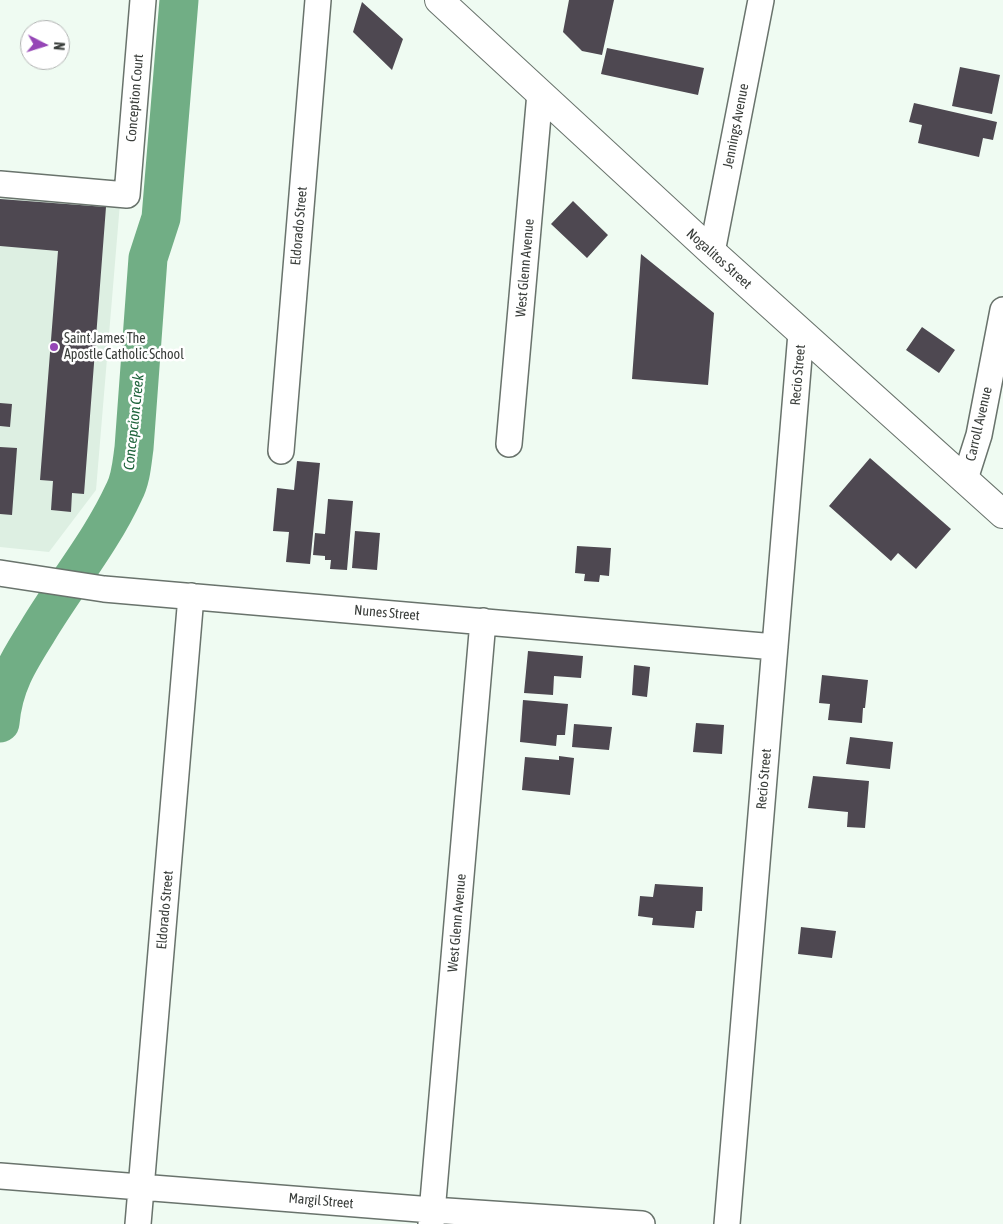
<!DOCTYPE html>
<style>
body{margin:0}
#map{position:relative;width:1003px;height:1224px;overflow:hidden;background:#effbf2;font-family:"Asap Condensed",sans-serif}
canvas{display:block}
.north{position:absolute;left:20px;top:20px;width:50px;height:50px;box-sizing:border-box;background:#fff;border:1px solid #b0b2b1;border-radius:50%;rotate:95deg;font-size:14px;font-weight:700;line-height:20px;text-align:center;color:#3a3e3b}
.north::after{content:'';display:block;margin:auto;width:18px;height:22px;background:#9546b6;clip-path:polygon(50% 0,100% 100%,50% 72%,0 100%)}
</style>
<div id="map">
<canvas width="1003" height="1224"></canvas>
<div class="north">N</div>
</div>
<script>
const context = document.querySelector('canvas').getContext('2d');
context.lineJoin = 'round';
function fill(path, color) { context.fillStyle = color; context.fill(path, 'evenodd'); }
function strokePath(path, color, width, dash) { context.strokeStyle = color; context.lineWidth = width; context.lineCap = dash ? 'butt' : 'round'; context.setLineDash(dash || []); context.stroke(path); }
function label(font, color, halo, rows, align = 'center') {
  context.font = font + ' "Asap Condensed",sans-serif'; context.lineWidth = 5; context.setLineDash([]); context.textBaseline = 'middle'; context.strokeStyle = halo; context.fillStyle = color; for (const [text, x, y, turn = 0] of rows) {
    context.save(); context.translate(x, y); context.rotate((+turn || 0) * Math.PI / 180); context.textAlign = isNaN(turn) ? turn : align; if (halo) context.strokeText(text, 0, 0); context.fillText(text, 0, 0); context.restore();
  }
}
fill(new Path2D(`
 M0 194 120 203 96 490 49 552 0 547Z`), '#ddefe2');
strokePath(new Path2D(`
 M0 723C3 686 18 662 37 632 65 585 101 542 124 492 131 479 132 462 134 448L148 258 161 218 179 0`), '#71ae85', 39);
fill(new Path2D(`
 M569 0H614L602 55 582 51 563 32Z
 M362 2 403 39 392 70 353 32Z
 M607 48 704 68 698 95 601 74Z
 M960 67 1000 75 992 114 952 106Z
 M914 103 997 122 993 140 983 138 979 157 918 143 922 125 909 122Z
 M0 199 106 207 84 494 72 493 71 512 51 510 53 481 40 480 58 251 0 246Z
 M573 201 608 235 587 258 551 224Z
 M641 254 714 313 708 385 632 379Z
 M922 327 955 350 939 373 906 350Z
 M0 403 12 404 10 427 0 426Z
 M0 447 17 448 12 515 0 514Z
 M870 458 951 529 916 569 898 553 891 561 829 506Z
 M297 461 320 463 310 564 286 562 289 532 273 531 277 488 294 490Z
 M328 499 353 501 347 570 330 569 331 560H325V556L313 555 315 533 325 534Z
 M355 531 380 533 377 570 352 568Z
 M577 546 611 548 609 576 600 575 599 582 584 581 585 574 575 573Z
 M528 651 583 656 581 678 554 676 553 695 524 693Z
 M634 665 650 667 647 697 632 695Z
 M822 675 868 680 865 708H863L862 723 828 720 830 704 819 703Z
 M523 700 568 704 565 735H557L556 746 520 742Z
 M696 723 724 725 722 754 693 752Z
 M574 724 612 727 609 750 572 747Z
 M850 737 893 742 890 769 846 764Z
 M559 756 574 758 570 795 522 790 525 757 559 760Z
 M813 776 869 781 865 828 847 827 848 812 808 808Z
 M655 884 703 887 702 911H696L694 928 652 925 653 918 638 916 640 896 653 897Z
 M801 927 836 931 832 958 798 954Z`), '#4e4851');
const minor = new Path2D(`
 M0 184 127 195 143 0
 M712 252 761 0
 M509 444 540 93
 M281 451 318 0
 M965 479 979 435 1003 310
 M0 573 104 589 775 647
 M0 1176 432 1210 642 1224
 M138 1224 191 596
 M431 1224 483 621
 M727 1224 801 333`);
const major = new Path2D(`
 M439 0 712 252 1003 514`);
strokePath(minor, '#69736c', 28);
strokePath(major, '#69736c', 30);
strokePath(minor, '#fff', 25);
strokePath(major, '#fff', 28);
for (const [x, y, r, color] of [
 [54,347,5,"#9546b6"]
]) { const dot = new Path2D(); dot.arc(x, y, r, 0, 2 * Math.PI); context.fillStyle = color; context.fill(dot); strokePath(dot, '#fff', 2); }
label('14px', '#3a3e3b', '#fff', [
 ["Conception Court",135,98,-85],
 ["Jennings Avenue",736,126,-79],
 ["Eldorado Street",299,226,-85],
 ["Nogalitos Street",719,259,42],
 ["West Glenn Avenue",525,268,-85],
 ["Recio Street",798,375,-85],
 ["Carroll Avenue",979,424,-77],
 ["Nunes Street",387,613,5],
 ["Recio Street",764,779,-85],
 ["Eldorado Street",165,910,-85],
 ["West Glenn Avenue",457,923,-85],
 ["Margil Street",321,1201,5]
]);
label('14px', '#3a3e3b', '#fff', [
 ["Saint James The",64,339],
 ["Apostle Catholic School",64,355]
], 'left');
label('italic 15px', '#1f643c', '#fff', [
 ["Concepcion Creek",134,422,-84]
]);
</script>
